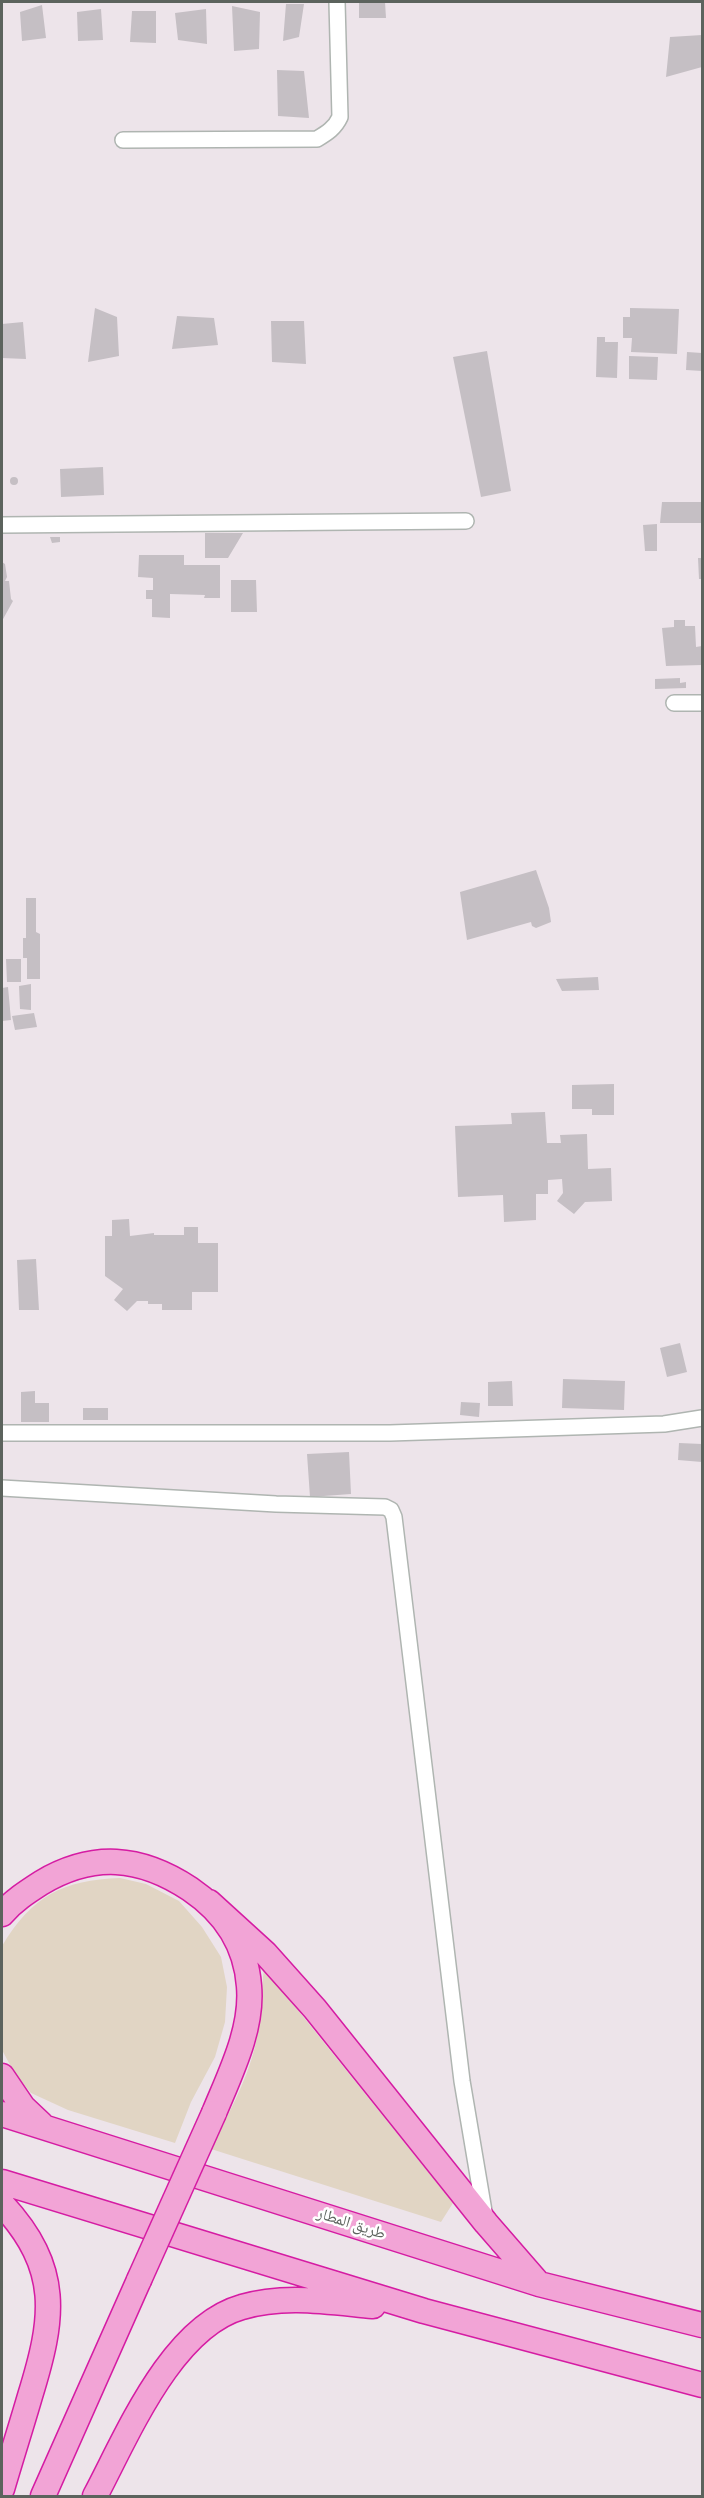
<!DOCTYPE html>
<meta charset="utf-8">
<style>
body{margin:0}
#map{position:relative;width:704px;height:2498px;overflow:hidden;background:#ede4ea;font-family:"Varela Round",sans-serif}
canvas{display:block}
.frame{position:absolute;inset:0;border:3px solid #5c635d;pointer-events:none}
</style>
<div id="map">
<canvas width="704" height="2498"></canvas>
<div class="frame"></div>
</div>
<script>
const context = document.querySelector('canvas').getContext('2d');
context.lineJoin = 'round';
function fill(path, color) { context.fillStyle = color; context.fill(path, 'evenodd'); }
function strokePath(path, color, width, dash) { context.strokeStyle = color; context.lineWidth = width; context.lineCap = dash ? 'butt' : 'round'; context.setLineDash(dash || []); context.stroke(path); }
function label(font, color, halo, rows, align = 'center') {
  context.font = font + ' "Varela Round","Noto Naskh Arabic",sans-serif'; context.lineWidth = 5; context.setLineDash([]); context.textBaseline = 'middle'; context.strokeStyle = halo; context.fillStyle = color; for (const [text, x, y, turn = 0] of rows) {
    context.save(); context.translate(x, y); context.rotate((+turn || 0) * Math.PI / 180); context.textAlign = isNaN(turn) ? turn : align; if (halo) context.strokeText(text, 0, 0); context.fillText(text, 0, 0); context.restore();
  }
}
fill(new Path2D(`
 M120 1878 146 1884 179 1901 202 1927 221 1957 227 1987 225 2022 215 2057 191 2102 175 2143 68 2110 31 2093 15 2074 2 2050V1946C32 1896 63 1880 120 1878Z
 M264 1968 453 2203 441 2222 211 2149C227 2116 246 2083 255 2047 261 2021 261 1994 264 1968Z`), '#e1d5c4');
fill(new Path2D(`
 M359 2H385L386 18H359Z
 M286 4H304L299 37 283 41Z
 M42 5 46 38 22 41 20 12Z
 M232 6 260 12 259 49 234 51Z
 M101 9 103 40 78 41 77 12Z
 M206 9 207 44 178 40 175 13Z
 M132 11H156V43L130 42Z
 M702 35V67L666 77 670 37Z
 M277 70 304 71 309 118 278 116Z
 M95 308 117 317 119 356 88 362Z
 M630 308 679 309 677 354 631 352 632 338H623V317H630Z
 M177 316 214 318 218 345 172 349Z
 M271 321H304L306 364 272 362Z
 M23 322 26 359 2 358V324Z
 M597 337H605V342H618L617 378 596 377Z
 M487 351 511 491 481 497 453 357Z
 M687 352 702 353V371L686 370Z
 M629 356 658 357 657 380 629 379Z
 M103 467 104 495 61 497 60 469Z
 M10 481a4 4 0 1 1 8 0a4 4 0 1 1-8 0Z
 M662 502H702V523H660Z
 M657 524V551H645L643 525Z
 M205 533H243L228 558H205Z
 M50 537H60V542L52 543Z
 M139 555H184V565H220V598H204L205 595 170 594V618L152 617V599H146V590H153V578L138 577Z
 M698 558H702V579H699Z
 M2 562 5 564 7 577 5 581H9L11 599 13 601 2 621Z
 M231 580H256L257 612H231Z
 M674 620H685V626H695L696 647 702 646V665L666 666 662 628 674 627Z
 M680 678V683L686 682V688L655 689V679Z
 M536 870 549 908 551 922 536 928 532 926 531 922 467 940 460 892Z
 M26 898H36V932L40 934V979H27V958H23V938H26Z
 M6 959H21V982H7Z
 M598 977 599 990 562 991 556 979Z
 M31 984V1010L20 1009 19 986Z
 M8 987 11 1020 2 1021V988Z
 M34 1013 37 1027 15 1030 12 1016Z
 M614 1084V1115H592V1109H572V1085Z
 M545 1112 547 1143H561L560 1135 587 1134 588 1169 611 1168 612 1201 585 1202 574 1214 557 1201 563 1193 562 1179 548 1180V1194H536V1220L504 1222 503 1195 458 1197 455 1126 512 1124 511 1113Z
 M129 1219 130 1236 154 1233V1235H184V1227H198V1243H218V1292H192V1310H162V1304H148V1301H137L127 1311 114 1300 123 1289 105 1276V1236H112V1220Z
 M36 1259 39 1310H19L17 1260Z
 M680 1343 687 1372 667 1377 660 1348Z
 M563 1379 625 1381 624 1410 562 1408Z
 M512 1381 513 1406H488V1382Z
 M35 1391V1403H49V1422H21V1392Z
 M461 1402 480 1403 479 1417 460 1415Z
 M83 1408H108V1420H83Z
 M679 1443 702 1444V1462L678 1460Z
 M349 1452 351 1494 310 1497 307 1454Z`), '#c5bfc4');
const minor = new Path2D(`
 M123 140 317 139C327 133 335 128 340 117L337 2
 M2 525 466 521
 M674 703H702
 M2 1433H390L664 1424 702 1418
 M2 1488 276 1504 385 1507 391 1510 394 1517 462 2081 485 2217`);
const trunk = new Path2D(`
 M209 1902 265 1953 315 2009 486 2223 539 2284
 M2 1914C13 1901 27 1892 41 1883 93 1852 140 1856 190 1889 224 1912 246 1945 249 1986 253 2029 230 2074 214 2113
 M2 2076 23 2107 41 2124
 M2 2114 539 2284 702 2325
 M2 2182 424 2311 702 2385
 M2 2204C62 2269 54 2318 30 2396 21 2427 11 2458 2 2489
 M43 2496 139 2280
 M95 2496C127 2436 171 2327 242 2307 284 2294 330 2302 373 2306`);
strokePath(minor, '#afb5b1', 18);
strokePath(trunk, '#d51ca3', 27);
strokePath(minor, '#fff', 15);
strokePath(trunk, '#f2a4d6', 24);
const trunkBridge = new Path2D(`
 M139 2280 214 2113`);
strokePath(trunkBridge, '#d51ca3', 27, []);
strokePath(trunkBridge, '#f2a4d6', 24);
label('16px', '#5c635d', '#fff', [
 ["طريق المطار",351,2224,18]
]);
</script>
